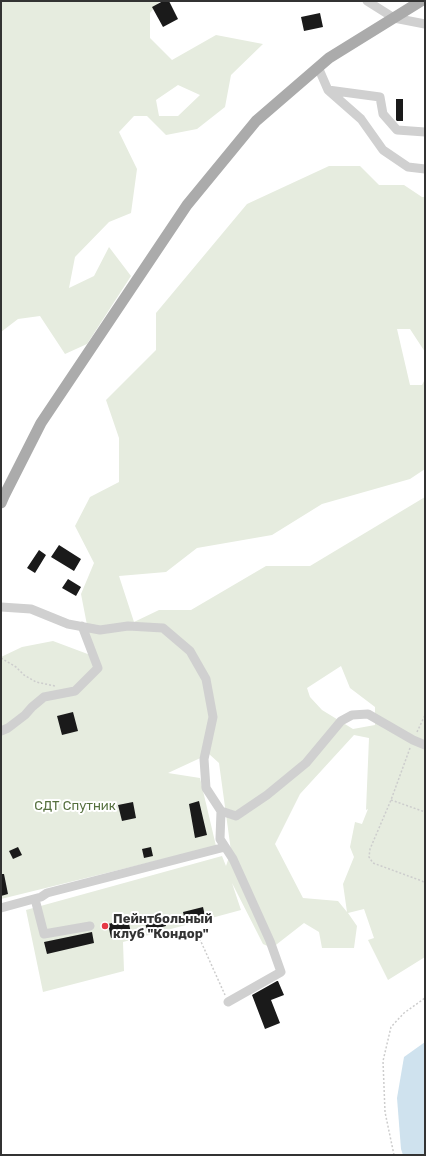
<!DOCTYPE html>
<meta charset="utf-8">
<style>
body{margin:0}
#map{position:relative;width:426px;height:1156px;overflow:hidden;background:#fff;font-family:Rubik,sans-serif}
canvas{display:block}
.frame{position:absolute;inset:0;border:2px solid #333;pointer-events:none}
</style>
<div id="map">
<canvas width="426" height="1156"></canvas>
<div class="frame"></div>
</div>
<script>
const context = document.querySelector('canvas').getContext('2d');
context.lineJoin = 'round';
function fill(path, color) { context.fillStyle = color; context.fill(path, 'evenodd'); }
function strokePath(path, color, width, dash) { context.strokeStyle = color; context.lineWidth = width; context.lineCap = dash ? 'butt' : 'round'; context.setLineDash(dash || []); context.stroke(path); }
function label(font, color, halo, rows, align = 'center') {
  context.font = font + ' Rubik,sans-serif'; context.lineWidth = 4; context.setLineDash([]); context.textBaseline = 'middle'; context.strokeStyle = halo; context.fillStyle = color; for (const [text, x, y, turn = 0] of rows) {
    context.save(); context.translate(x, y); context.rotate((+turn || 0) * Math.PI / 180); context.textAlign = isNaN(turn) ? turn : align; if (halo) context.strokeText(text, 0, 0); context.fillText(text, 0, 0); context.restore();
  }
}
fill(new Path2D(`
 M1 1H160L150 13V38L172 60 216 35 263 44 231 75 225 107 197 129 166 135 147 116H134L119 132 137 169 131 213 109 222 75 257 69 288 94 276 109 247 131 276 87 344 65 354 40 316 18 319 1 332ZM178 85 200 95 178 116H159L156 100Z
 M329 166H360L379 185H404L422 197H425V352L410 329H397L410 385H422L425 379V469L410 479 322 504 272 535 197 548 166 572 119 576 134 622 159 610H191L266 566H310L425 497V957L388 980 368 940 374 938 364 909 348 913 357 926 354 948H322L319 932 304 923 272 948 263 944 232 883 241 910 123 942 124 971 43 992 26 910 222 856 226 866 231 851 219 763 209 754 168 773 200 778 216 846 1 899V657L22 647 53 641 93 656 81 594 94 563 75 526 90 497 119 482V438L106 400 156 350V313L247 204ZM341 666 350 688 375 707V725L353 729 322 710 310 697 307 688ZM354 735 369 738 366 810 368 809 362 824 355 822 350 847 354 857 343 884 347 912 338 901 303 898 275 844 300 794Z`), '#e6ecdf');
fill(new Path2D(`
 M425 1042V1155H403L401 1149 397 1098 404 1057Z`), '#cfe2ee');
fill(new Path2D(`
 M163 1H169L178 19 163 27 152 7Z
 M320 13 323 27 304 31 301 17Z
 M396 99H403V121H397L396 120Z
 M59 545 81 559 74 571 51 557Z
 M39 550 46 555 35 573 27 568Z
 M68 579 81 587 76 596 62 588Z
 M73 712 78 731 62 735 57 716Z
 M199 801 207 835 195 838 189 804Z
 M133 802 136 818 122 821 118 805Z
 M18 847 22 855 13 859 9 851Z
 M151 847 153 856 144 858 142 849Z
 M1 874H4L8 894 1 896Z
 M203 907 205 916 185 921 183 912Z
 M164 917 166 926 147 931 145 922Z
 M128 919 131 933 111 938 108 924Z
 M92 932 94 943 47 954 44 942Z
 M277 981H278L284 995 271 1000 280 1023 265 1029 252 995Z`), '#1a1a1a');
strokePath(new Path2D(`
 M1 658 16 667 24 675 36 682 55 686
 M417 732 425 715
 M410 748 391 800 370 849 369 857 373 863 422 881 425 883
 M391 800 425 812
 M198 935 225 995
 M394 1155 385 1112 383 1061 391 1027 404 1013 425 998`), '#cdcdcd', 1.5, [2, 2]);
strokePath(new Path2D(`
 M367 1 394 18 425 24
 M318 67 328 90 361 119 383 150 408 167 425 169
 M328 90 380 97 383 114 397 130 425 132
 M1 607 31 609 68 624 100 630 128 626 163 628 190 651 206 679 213 717 204 759 206 788 221 811 236 816 267 795 306 763 341 721 352 715 368 714 413 740 425 745
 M1 731 8 728 25 715 32 707 44 697 75 691 98 668 82 626
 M221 811 220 839 233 859 270 941 281 972 228 1002
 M35 899 44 934 90 926
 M1 908 41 897 47 893 225 847`), '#d0d0d0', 9);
strokePath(new Path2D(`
 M1 503 4 496 41 423 187 205 256 121 329 58 421 1`), '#ababab', 11);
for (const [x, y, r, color] of [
 [105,926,4,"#e63946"]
]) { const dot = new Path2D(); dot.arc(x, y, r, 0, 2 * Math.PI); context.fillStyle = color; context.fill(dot); strokePath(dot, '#fff', 1.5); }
label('13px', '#56703f', '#fff', [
 ["СДТ Спутник",75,806]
]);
label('bold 13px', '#333', '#fff', [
 ["Пейнтбольный",113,919],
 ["клуб \"Кондор\"",113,934]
], 'left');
</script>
